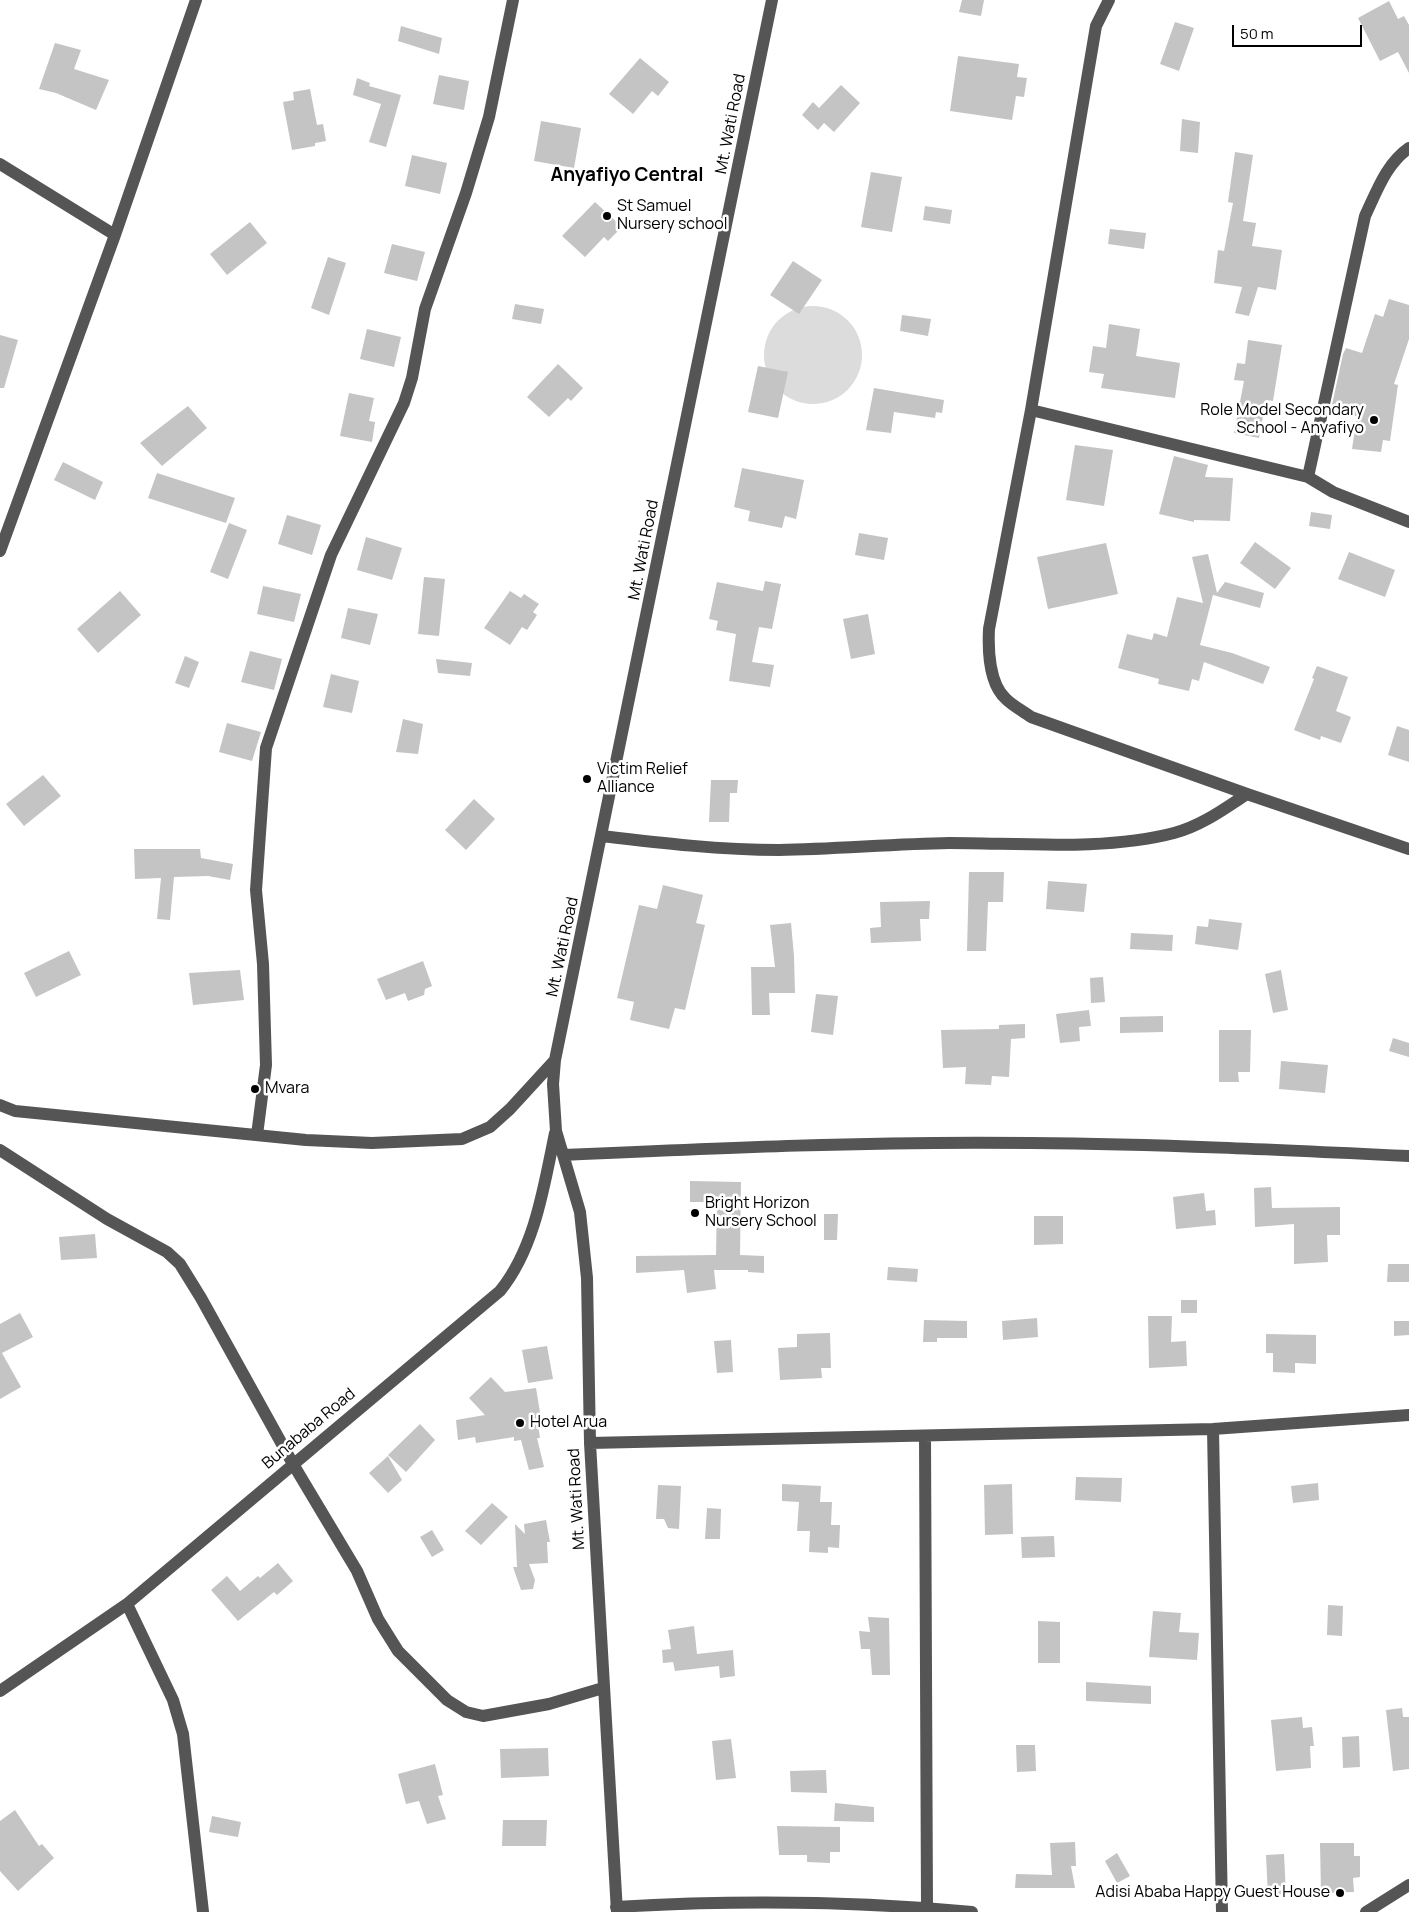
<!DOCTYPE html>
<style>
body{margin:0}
#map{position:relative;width:1409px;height:1912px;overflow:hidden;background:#fff;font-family:Manrope,sans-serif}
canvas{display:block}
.scale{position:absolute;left:1232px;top:25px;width:130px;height:22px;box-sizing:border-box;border:2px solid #000;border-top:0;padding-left:6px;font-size:15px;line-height:18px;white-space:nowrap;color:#000;-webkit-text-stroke:4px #fff;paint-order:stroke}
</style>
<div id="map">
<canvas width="1409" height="1912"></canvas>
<div class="scale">50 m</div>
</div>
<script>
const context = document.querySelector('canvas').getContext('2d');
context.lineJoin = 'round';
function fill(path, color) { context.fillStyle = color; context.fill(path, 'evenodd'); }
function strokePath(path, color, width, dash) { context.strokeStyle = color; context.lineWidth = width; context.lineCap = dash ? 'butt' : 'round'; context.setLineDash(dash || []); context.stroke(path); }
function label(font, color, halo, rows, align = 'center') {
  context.font = font + ' Manrope,sans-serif'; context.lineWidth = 5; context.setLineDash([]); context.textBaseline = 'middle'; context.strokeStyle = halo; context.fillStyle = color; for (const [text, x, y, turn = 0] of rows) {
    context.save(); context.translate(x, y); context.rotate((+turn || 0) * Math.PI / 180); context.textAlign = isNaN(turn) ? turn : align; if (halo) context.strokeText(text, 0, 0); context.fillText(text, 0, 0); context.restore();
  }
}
fill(new Path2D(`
 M764 355a49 49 0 1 1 98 0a49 49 0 1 1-98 0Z`), '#dcdcdc');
fill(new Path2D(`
 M962 0H984L981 16 959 12Z
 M1389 1 1398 19 1404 16 1409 25V73L1398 52 1380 61 1358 18Z
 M1175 22 1194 28 1179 71 1160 64Z
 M401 26 442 38 439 54 398 41Z
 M55 43 81 50 74 69 109 80 96 110 56 93 39 89Z
 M958 56 1019 64 1017 77 1027 78 1024 97 1016 96 1012 120 950 111Z
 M640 58 669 82 658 96 652 91 633 114 609 94Z
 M439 75 469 81 464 110 433 104Z
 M357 78 370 83 369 86 401 95 386 147 369 142 381 104 353 95Z
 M841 85 860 103 834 132 824 123 818 130 802 115 813 102 819 108Z
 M310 89 317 125 323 124 326 141 315 143V146L292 150 283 102 294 100 293 92Z
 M1182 119 1200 122 1198 153 1180 151Z
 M541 121 581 128 574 168 534 161Z
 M1235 152 1253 155 1243 221 1256 223 1252 246 1282 250 1276 290 1258 287 1249 316 1235 313 1242 287 1214 283 1218 250 1224 251 1233 203 1228 202Z
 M412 155 447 163 440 194 405 186Z
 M871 172 902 177 892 232 861 227Z
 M595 202 622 227 608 241 604 237 585 257 562 236Z
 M925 206 952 210 950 224 923 220Z
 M250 222 267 243 227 275 210 254Z
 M1110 229 1146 233 1144 249 1108 244Z
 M392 244 425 252 417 281 384 273Z
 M328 257 346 263 329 315 311 308Z
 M793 261 822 280 799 314 770 295Z
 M1389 299 1409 305V339L1394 384 1398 385 1390 441 1383 440 1381 452 1352 449 1357 416 1330 414 1343 354 1346 348 1362 353 1375 314 1383 317Z
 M515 304 544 309 541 324 512 319Z
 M902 315 931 319 928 336 900 331Z
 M1109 324 1140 329 1136 356 1180 363 1175 398 1101 388 1104 374 1089 372 1093 346 1106 348Z
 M367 329 401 337 394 367 360 359Z
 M0 335 18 340 4 388H0Z
 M1248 340 1282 345 1273 401 1266 400 1259 438 1234 433 1244 381 1234 380 1237 363 1245 364Z
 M558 364 583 388 571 401 568 398 549 417 527 397Z
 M758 366 788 372 778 418 748 412Z
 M874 388 944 400 942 413 936 412 935 418 894 412 891 433 866 430Z
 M349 393 374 398 369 421 375 422 372 442 340 436Z
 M188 406 207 428 162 466 140 443Z
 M1075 445 1113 450 1104 506 1066 500Z
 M1174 456 1208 465 1205 477 1233 478 1230 521 1194 520V522L1159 514Z
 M63 462 103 482 95 500 54 480Z
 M742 468 804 480 796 519 785 516 782 528 748 521 750 511 734 507Z
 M157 473 235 498 226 523 148 498Z
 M1311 512 1332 515 1330 529 1309 526Z
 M287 515 321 525 312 555 278 544Z
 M229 523 247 530 228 579 210 572Z
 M859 533 888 538 884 560 855 555Z
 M366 537 402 548 392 580 357 570Z
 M1255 542 1291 568 1275 589 1240 563Z
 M1106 543 1118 594 1048 609 1037 557Z
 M1349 552 1395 570 1385 597 1338 579Z
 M1208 554 1217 593 1225 582 1264 593 1260 608 1213 595 1200 645 1232 653 1270 667 1263 684 1204 662 1199 681 1192 679 1189 691 1158 684 1159 679 1118 668 1127 634 1152 640 1154 633 1167 637 1177 597 1203 603 1192 557Z
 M424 577 445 579 439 636 418 634Z
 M765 581 781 584 772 629 759 627 752 662 774 665 770 687 729 681 736 634 716 630 718 621 709 619 717 582 763 591Z
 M263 586 301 594 294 622 257 614Z
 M120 591 141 615 98 653 77 629Z
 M510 591 521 598 524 594 539 604 533 612 537 615 527 630 522 627 510 645 484 628Z
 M348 608 378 614 370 645 341 638Z
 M868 614 875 654 851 659 843 619Z
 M250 651 282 659 274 690 241 682Z
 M185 656 199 662 189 688 175 683Z
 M436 659 472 663 470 676 438 673Z
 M1317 666 1348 677 1336 711 1351 717 1341 743 1321 736 1320 740 1294 730 1314 679 1312 678Z
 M331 674 359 681 352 713 323 707Z
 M403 719 423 724 418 754 396 752Z
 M227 723 261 732 252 761 219 752Z
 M1397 726 1409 730V762L1388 755Z
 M43 775 61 796 24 826 6 804Z
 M711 780H738L737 793H730L729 822H709Z
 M474 799 495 819 466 850 445 830Z
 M134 849H200L201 858 233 864 230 880 208 876 174 877 170 920 157 919 161 878 135 879Z
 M969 872H1004L1003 902H988L986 951H967Z
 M1048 881 1087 884 1084 912 1046 909Z
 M663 885 703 895 696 923 705 925 685 1010 675 1008 669 1029 630 1020 634 1002 617 998 639 905 657 909Z
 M930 901 929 919H920L921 941 871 943 870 928 881 927 880 902Z
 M1209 919 1242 923 1238 950 1195 944 1197 926 1208 927Z
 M791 923 794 956 795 993H769L770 1015H752L751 967H775L770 925Z
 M1131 933 1173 935 1172 951 1130 949Z
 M69 951 81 975 36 997 24 973Z
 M423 961 432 986 425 989 424 995 408 1001 405 993 386 1000 377 979Z
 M240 970 244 1000 193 1005 189 973Z
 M1281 970 1288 1010 1273 1013 1265 974Z
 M1103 977 1105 1002 1091 1003 1090 978Z
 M816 994 838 996 833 1035 811 1032Z
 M1089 1010 1091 1026 1079 1027 1080 1041 1060 1043 1056 1014Z
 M1163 1016V1032L1120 1033V1017Z
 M1025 1024V1038L1011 1039 1009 1077 992 1076 991 1085 965 1084 966 1067 943 1068 941 1030 999 1029V1025Z
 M1219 1030H1251L1250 1072H1238L1239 1082H1219Z
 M1393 1038 1409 1043V1057L1389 1051Z
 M1281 1061 1328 1065 1325 1093 1279 1089Z
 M690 1181 741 1182 740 1255 764 1256V1273L748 1272V1270H714L716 1289 687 1293 684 1270 636 1273V1256L716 1255 717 1202H690Z
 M1271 1187 1272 1208 1340 1207V1235H1327L1328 1262 1294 1264V1224L1255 1227 1254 1188Z
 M1204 1193 1206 1211 1215 1210 1216 1225 1176 1229 1173 1197Z
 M824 1214H838L837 1240H824Z
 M1034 1216H1063V1244L1034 1245Z
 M95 1234 97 1258 61 1260 59 1237Z
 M1388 1264H1409V1282H1387Z
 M888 1267 918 1269 917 1282 887 1280Z
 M1181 1300H1197V1313H1181Z
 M20 1313 33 1337 2 1353 21 1387 0 1399V1324Z
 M1148 1316H1172L1171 1342 1186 1341 1187 1366 1149 1368Z
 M1037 1318 1038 1337 1003 1340 1002 1321Z
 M924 1320 967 1321V1338H937V1342H923Z
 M1394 1321H1409V1335L1394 1336Z
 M830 1333 831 1368H821L822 1378 780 1380 778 1348 797 1347V1334Z
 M1266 1334 1316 1335V1364L1295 1363V1373L1273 1372V1353H1266Z
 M731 1340 733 1372 717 1373 714 1341Z
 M547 1346 553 1379 528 1383 522 1350Z
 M491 1377 505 1392 536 1388 542 1424H538L540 1438H537L544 1467 529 1470 521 1440 514 1441V1437L476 1443 475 1437 458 1440 456 1420 485 1415 469 1398Z
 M420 1424 435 1440 406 1472 388 1455Z
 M388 1456 402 1480 388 1493 369 1473Z
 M1076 1477 1122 1478 1121 1502 1075 1500Z
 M1318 1483 1319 1500 1293 1503 1291 1486Z
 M782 1484 821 1486 820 1502H832L831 1525H840L839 1548 828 1547V1553L809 1552 810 1531H797L799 1502 782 1501Z
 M1012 1484 1013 1534 985 1535 984 1485Z
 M658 1485 681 1486 679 1529 668 1528 664 1519H656Z
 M492 1503 508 1517 481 1545 465 1531Z
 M707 1508 721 1509 720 1539H705Z
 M546 1520 550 1542H547L548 1563 529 1564 535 1580 533 1589 521 1590 513 1567H517L515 1524 525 1534 524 1524Z
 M432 1530 444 1550 432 1557 420 1537Z
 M1054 1536 1055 1557 1022 1558 1021 1537Z
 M278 1563 293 1581 277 1595 274 1592 238 1621 211 1590 227 1576 240 1591 258 1576 260 1578Z
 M1328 1605 1343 1606 1342 1636 1327 1635Z
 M1153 1611 1181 1613 1179 1632 1199 1633 1197 1660 1149 1657Z
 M868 1617 889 1618 890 1675H872L870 1649H861L859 1631 870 1632Z
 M1038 1621 1060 1622V1663H1038Z
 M694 1626 697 1654 733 1650 735 1676 720 1678 719 1666 675 1671 673 1662 663 1663 662 1650 671 1649 668 1630Z
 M1086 1682 1151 1686V1704L1086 1701Z
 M1402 1708 1403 1717H1409V1769L1393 1771 1386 1710Z
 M1302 1717 1303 1728 1312 1727 1314 1746H1310L1311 1768 1276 1771 1271 1720Z
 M1359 1736 1360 1767 1343 1768 1342 1737Z
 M731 1739 736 1778 716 1780 712 1741Z
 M1016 1745H1035L1036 1771 1017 1772Z
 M548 1748 549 1776 501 1778 500 1749Z
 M435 1764 443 1795 438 1796 446 1819 427 1824 419 1801 406 1804 398 1774Z
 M826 1770 827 1793 791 1792 790 1771Z
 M835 1803 874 1807V1822L834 1821Z
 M15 1810 39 1846 42 1844 54 1858 18 1891 0 1871V1821Z
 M212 1816 241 1822 238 1837 209 1832Z
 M503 1820H547L546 1846H502Z
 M777 1826 840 1827V1852H830V1863L807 1862V1855H779Z
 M1075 1842 1076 1866H1071L1075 1888H1015L1016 1874 1052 1875 1050 1843Z
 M1320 1843H1354V1856H1360V1877L1353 1878 1354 1892 1321 1893Z
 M1117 1853 1130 1876 1117 1883 1105 1861Z
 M1284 1854 1286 1894 1268 1896 1266 1855Z`), '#c4c4c4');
strokePath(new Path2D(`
 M1109 0 1096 26 1031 410 989 629C988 649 989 684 1006 699 1013 706 1023 711 1031 717L1247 794 1409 849
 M0 164 115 235
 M1031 410 1308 477 1333 492 1409 522
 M1308 477 1365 216C1377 191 1386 164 1409 148
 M0 551 115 235 196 0
 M602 836C661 843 720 850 779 850 836 849 892 844 949 843 1019 843 1106 851 1174 833 1201 826 1224 809 1247 794
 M0 1105 15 1111 306 1140 372 1143 462 1139 490 1127 510 1109 555 1060
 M257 1135 266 1065 263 964 256 890 266 748 331 555 404 403 412 378 425 309 466 193 489 117 513 0
 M0 1150 107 1219 167 1252 180 1264 201 1298 293 1464 357 1571 378 1619 398 1651 447 1700 466 1712 483 1716 549 1704 603 1688
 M563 1155C719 1148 875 1141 1031 1143 1157 1144 1283 1150 1409 1156
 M1213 1429 1222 1912
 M925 1437 927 1908
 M590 1443 1213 1429 1409 1415
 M127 1604 173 1700 183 1734 203 1912
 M0 1691 127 1604 500 1291C535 1248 544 1186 555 1133
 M616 1907C734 1900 854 1901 972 1912
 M617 1912 590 1443 587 1278 580 1212 556 1131 553 1084 555 1060 772 0
 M1366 1912 1409 1885`), '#555', 12);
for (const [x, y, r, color] of [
 [607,216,5,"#000"],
 [1374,420,5,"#000"],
 [587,779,5,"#000"],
 [255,1089,5,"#000"],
 [695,1213,5,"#000"],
 [520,1423,5,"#000"],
 [1340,1893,5,"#000"]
]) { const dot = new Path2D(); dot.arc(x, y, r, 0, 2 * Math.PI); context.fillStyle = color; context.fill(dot); strokePath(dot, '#fff', 2); }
label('16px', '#000', '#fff', [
 ["Mt. Wati Road",731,124,-79],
 ["Mt. Wati Road",644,550,-79],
 ["Mt. Wati Road",563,947,-78],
 ["Bunababa Road",309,1429,-40],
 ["Mt. Wati Road",577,1499,-93]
]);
label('16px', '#000', '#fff', [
 ["St Samuel",617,207],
 ["Nursery school",617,225],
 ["Role Model Secondary",1364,411,"right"],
 ["School - Anyafiyo",1364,429,"right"],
 ["Victim Relief",597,770],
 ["Alliance",597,788],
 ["Mvara",265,1089],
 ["Bright Horizon",705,1204],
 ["Nursery School",705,1222],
 ["Hotel Arua",530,1423],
 ["Adisi Ababa Happy Guest House",1330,1893,"right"]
], 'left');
label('bold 19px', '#000', '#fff', [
 ["Anyafiyo Central",627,176]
]);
</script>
